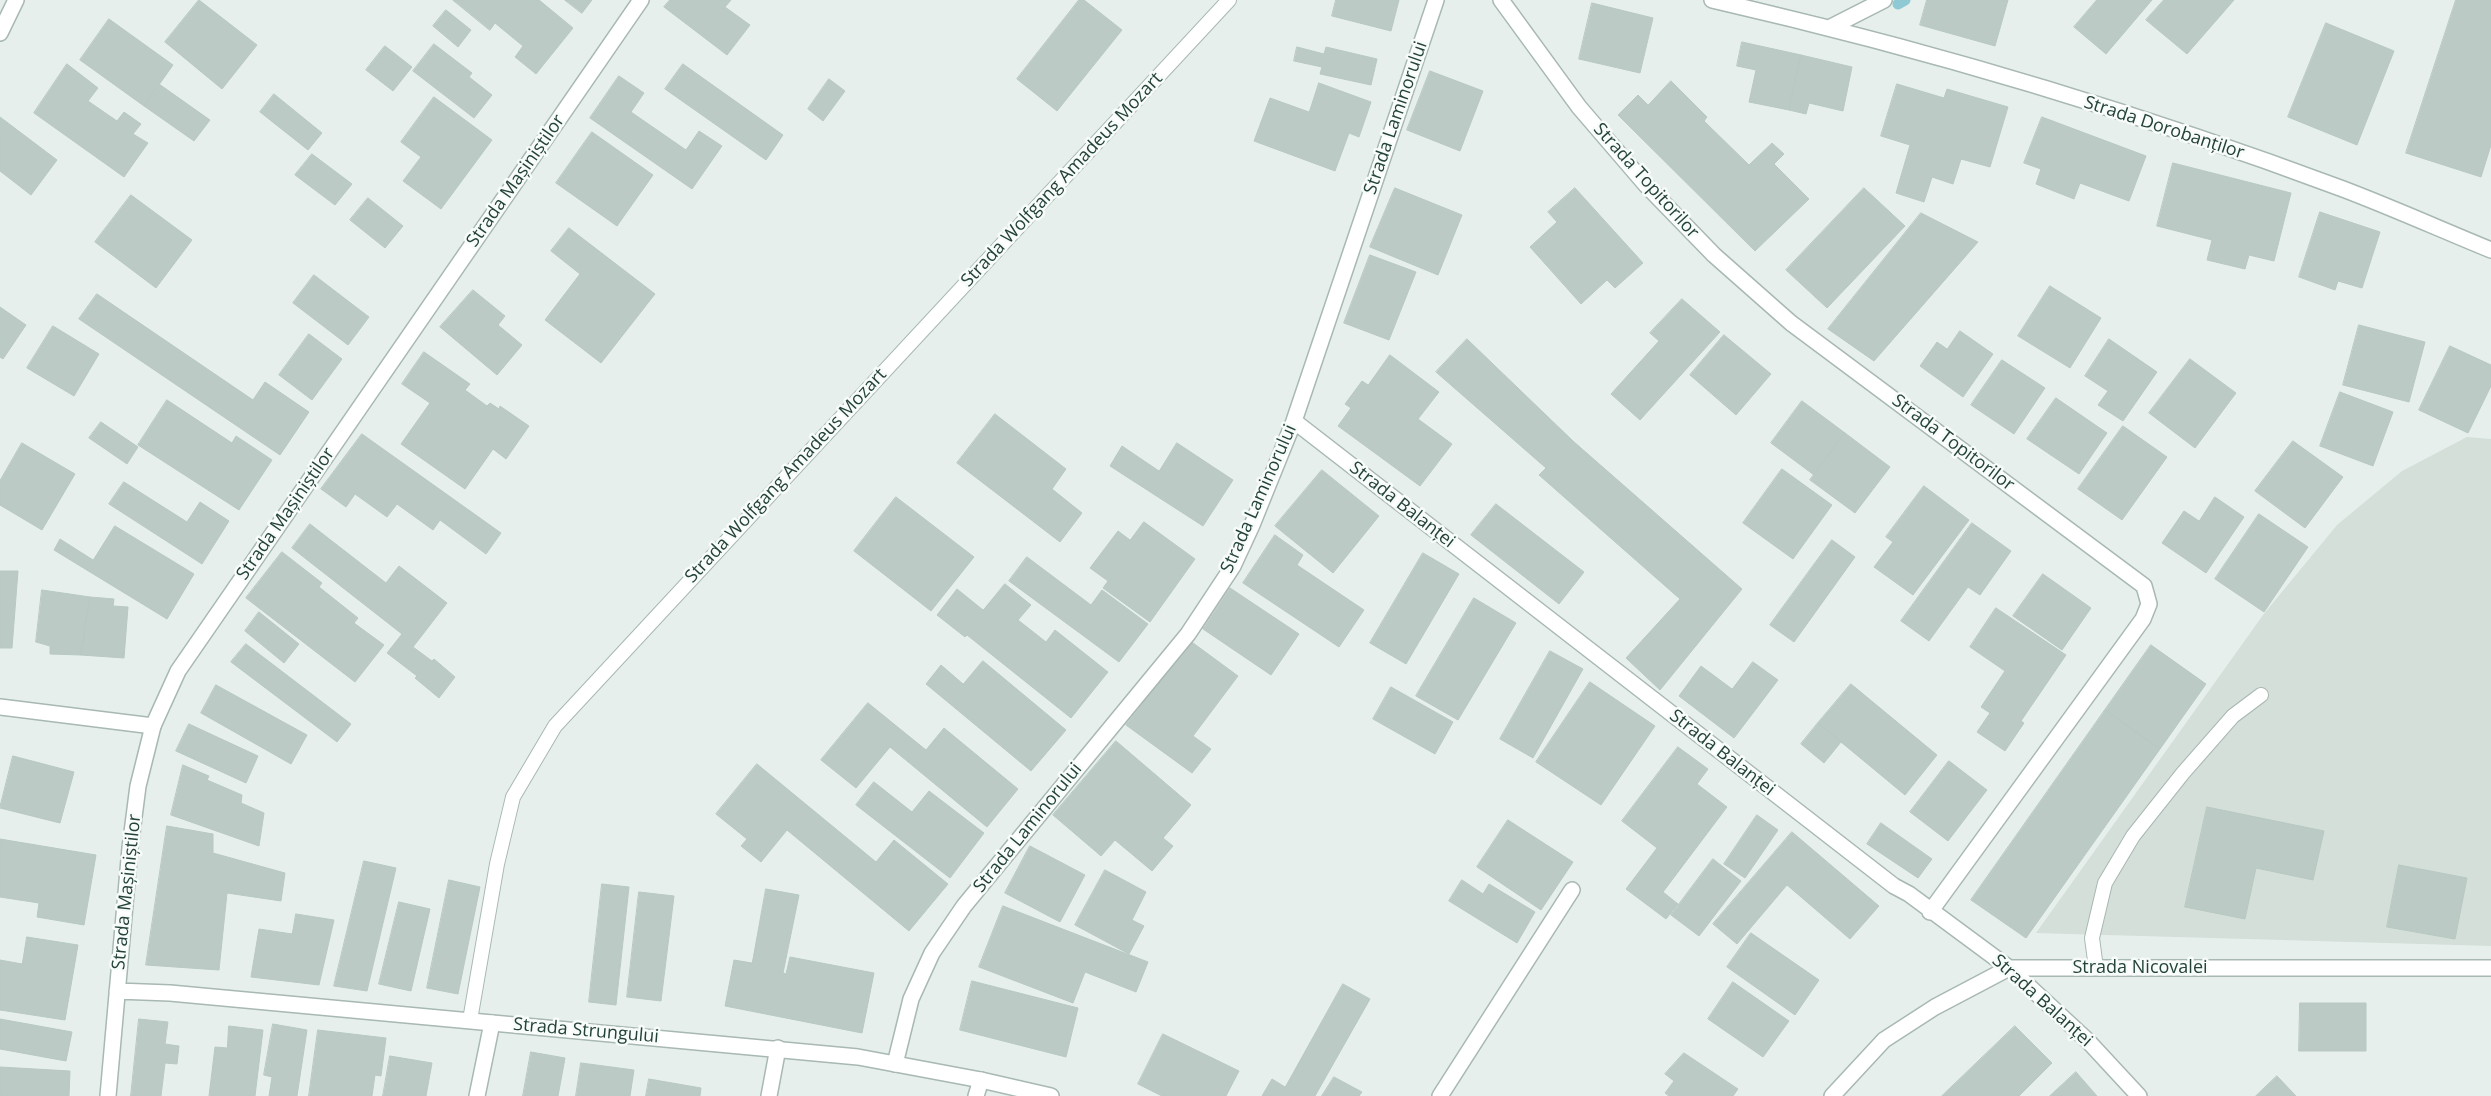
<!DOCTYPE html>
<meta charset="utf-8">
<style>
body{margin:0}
canvas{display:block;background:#e6efeb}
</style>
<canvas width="2491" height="1096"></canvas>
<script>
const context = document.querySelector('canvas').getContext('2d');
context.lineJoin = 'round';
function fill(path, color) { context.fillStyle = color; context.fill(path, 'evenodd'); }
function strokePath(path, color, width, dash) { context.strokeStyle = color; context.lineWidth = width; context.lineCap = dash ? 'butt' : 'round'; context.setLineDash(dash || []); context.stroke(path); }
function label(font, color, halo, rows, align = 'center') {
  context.font = font + ' "Open Sans",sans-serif'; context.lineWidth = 5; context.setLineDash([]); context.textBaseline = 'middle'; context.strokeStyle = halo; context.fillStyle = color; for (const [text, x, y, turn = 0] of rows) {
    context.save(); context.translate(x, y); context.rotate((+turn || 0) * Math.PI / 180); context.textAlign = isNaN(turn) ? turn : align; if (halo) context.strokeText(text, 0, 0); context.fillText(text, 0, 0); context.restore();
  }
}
fill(new Path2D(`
 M2467 437 2491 439V946L2036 933 2263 615 2337 525 2402 471Z`), '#d4dfda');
strokePath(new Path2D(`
 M1898 4 1905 0`), '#8ec9d4', 11);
const building = new Path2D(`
 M199 0 257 45 222 89 165 42Z
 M453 0H539L573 28 536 74 515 57 523 46 495 23 490 30Z
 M565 0H592L582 13Z
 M670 0H731L725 7 750 25 727 55 664 7Z
 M1079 0H1084L1122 30 1057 111 1017 79Z
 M1336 0H1399L1391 31 1332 16Z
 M1927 0H2008L1995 46 1920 25Z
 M2097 0H2152L2106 54 2074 27Z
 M2164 0H2234L2187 54 2146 20Z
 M2456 0H2491V145L2481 177 2406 153Z
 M1592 3 1653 18 1640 73 1579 59Z
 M446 10 471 30 458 47 433 26Z
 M109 19 173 65 144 106 80 60Z
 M2326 23 2394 51 2357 145 2288 117Z
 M1742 42 1801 55 1789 110 1749 102 1756 70 1737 66Z
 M434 44 472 73 469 77 492 95 474 118 413 71Z
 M385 46 412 67 393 91 366 70Z
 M1297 47 1324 54 1326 47 1377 59 1371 85 1320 74 1322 67 1294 61Z
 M1801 55 1852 67 1843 111 1809 103 1806 114 1789 110Z
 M67 64 98 88 88 101 117 121 124 112 141 124 133 134 148 143 124 177 34 113Z
 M683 64 783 135 766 160 665 89Z
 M1430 71 1483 91 1460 151 1407 130Z
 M619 76 644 93 631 112 686 150 699 131 722 146 692 189 590 118Z
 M829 79 845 91 823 121 808 109Z
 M1671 81 1707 117 1704 121 1749 165 1772 143 1784 154 1774 164 1809 199 1755 251 1618 115 1638 95 1648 105Z
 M1319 83 1371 102 1359 137 1349 133 1335 171 1254 141 1270 98 1309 112Z
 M159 84 210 120 194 141 144 106Z
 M1897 84 1944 98 1947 89 2008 107 1990 167 1961 159 1953 184 1932 177 1924 202 1896 193 1910 145 1881 136Z
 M274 94 322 133 308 150 260 112Z
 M434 97 492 140 441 209 403 181 421 157 401 142Z
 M0 117 57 160 31 195 0 171Z
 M2042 117 2146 156 2129 201 2080 183 2074 199 2036 184 2041 169 2024 163Z
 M592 132 653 175 617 226 556 183Z
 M312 154 352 184 335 205 295 175Z
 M2173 163 2291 193 2274 261 2249 255 2245 269 2207 260 2212 240 2157 226Z
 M1395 188 1462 215 1438 275 1370 247Z
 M1575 188 1643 263 1615 288 1607 280 1581 304 1530 247 1557 222 1548 212Z
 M1864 188 1905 226 1827 308 1786 270Z
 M131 195 192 240 156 288 95 242Z
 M368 198 403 226 385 248 350 220Z
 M2320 212 2380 232 2362 288 2338 281 2335 290 2299 277Z
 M1921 213 1978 242 1874 361 1828 329Z
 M569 228 655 294 601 363 545 320 580 274 551 251Z
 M1370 255 1416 272 1389 340 1344 323Z
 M314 275 369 317 348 345 293 303Z
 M2050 286 2101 318 2070 368 2018 336Z
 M473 290 505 316 498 325 522 345 497 375 440 327Z
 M97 294 253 400 265 382 309 412 280 455 79 319Z
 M1682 299 1720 332 1640 420 1611 394 1659 341 1650 333Z
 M0 307 26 325 3 359 0 357Z
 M2359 325 2425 342 2409 402 2343 385Z
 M53 326 99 354 74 396 27 368Z
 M1960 331 1993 354 1963 397 1920 366 1937 342 1947 349Z
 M309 334 342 359 312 400 279 375Z
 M1724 335 1771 374 1736 415 1690 375Z
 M1467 339 1573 441 1742 589 1660 690 1626 658 1680 599 1539 475 1546 468 1436 372Z
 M2109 339 2157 372 2123 421 2098 405 2108 391 2085 376Z
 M2450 346 2491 365V386L2468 433 2419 410Z
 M424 352 470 384 465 390 487 406 490 403 499 409 500 406 529 426 506 459 493 449 465 489 401 444 430 403 402 384Z
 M1390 355 1439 392 1418 419 1452 444 1420 486 1338 426 1351 408 1345 404 1362 381 1368 385Z
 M2190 359 2236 393 2195 448 2149 413Z
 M2002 360 2045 388 2014 434 1971 405Z
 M2340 392 2393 412 2373 466 2320 446Z
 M2056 398 2107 433 2079 474 2027 439Z
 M167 400 232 443 236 436 272 460 239 510 138 445Z
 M1802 401 1845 433 1814 475 1771 443Z
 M995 414 1066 469 1052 489 1082 513 1060 542 957 463Z
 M101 422 138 447 127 464 89 438Z
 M2123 426 2167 457 2122 520 2078 489Z
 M1845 433 1890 467 1855 513 1810 480Z
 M362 434 501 533 486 554 440 520 433 530 397 504 387 517 355 494 346 507 321 489Z
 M2293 441 2343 477 2305 528 2255 491Z
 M22 443 75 474 42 530 0 505V481Z
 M1177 443 1233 480 1203 526 1110 466 1122 446 1159 471Z
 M1782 469 1832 505 1793 559 1743 523Z
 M1322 470 1379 516 1333 573 1275 526Z
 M124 482 187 522 200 502 229 521 202 564 109 504Z
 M1924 486 1969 520 1913 595 1874 567 1893 542 1886 537Z
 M896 497 974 557 931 611 854 551Z
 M2215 497 2244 517 2206 573 2162 543 2184 511 2199 521Z
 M1496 504 1584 572 1559 604 1471 535Z
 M2259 514 2308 547 2264 612 2215 579Z
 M1144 522 1195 559 1150 622 1103 588 1108 581 1090 568 1118 531 1130 540Z
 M1972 523 2011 551 1980 595 1968 587 1929 641 1901 621Z
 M310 524 386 583 399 566 447 603 413 647 432 661 434 659 455 677 439 698 415 678 417 676 387 653 402 634 292 548Z
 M115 526 194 574 167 619 54 550 60 539 93 560Z
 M1275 535 1303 555 1297 565 1364 610 1339 647 1243 583Z
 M1832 540 1855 557 1794 642 1770 625Z
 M282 552 322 583 319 587 358 618 354 623 384 645 355 682 246 598Z
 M1423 553 1459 574 1406 664 1370 643Z
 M1027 557 1091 605 1102 590 1148 624 1119 662 1009 581Z
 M0 571H18L12 648H0Z
 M2043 574 2091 608 2062 650 2013 616Z
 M1005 584 1031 605 1018 620 1046 642 1055 630 1108 672 1071 718 967 635 965 637 937 615 957 589 983 610Z
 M1230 588 1299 634 1271 675 1203 629Z
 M42 590 90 597 81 655 50 654V646L36 642Z
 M90 597 114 599 113 606 128 607 124 658 81 655Z
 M1474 598 1516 623 1458 720 1416 696Z
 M1996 608 2066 655 2021 721 2024 723 2005 751 1977 732 1990 713 1981 707 2005 671 1970 647Z
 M259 612 299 644 284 663 245 631Z
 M1189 640 1238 676 1193 736 1211 749 1192 773 1126 725Z
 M246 644 351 724 337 742 231 662Z
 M2151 645 2206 684 2160 749 2105 710Z
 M1550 651 1583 669 1533 758 1500 739Z
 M983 661 1066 730 1031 771 926 684 941 665 963 684Z
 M1753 662 1778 680 1734 738 1679 696 1701 666 1732 689Z
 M1590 682 1655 726 1601 805 1536 762Z
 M1851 684 1937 755 1905 795 1818 723Z
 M216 685 307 735 291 764 201 713Z
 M1391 687 1453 722 1435 754 1373 719Z
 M868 703 926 750 944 728 1018 789 987 827 890 747 856 788 821 760Z
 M2105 710 2160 749 2026 938 1971 900Z
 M1818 723 1841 742 1824 763 1801 744Z
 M189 724 258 756 246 783 176 751Z
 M1116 741 1191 805 1163 838 1173 846 1152 871 1115 840 1101 856 1053 815Z
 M1678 747 1708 769 1697 784 1727 807 1663 892 1678 904 1666 919 1626 889 1657 848 1622 821Z
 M13 756 74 772 60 823 0 808Z
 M1949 761 1987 790 1948 841 1910 812Z
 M757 764 876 862 894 840 948 884 909 931 787 830 761 862 741 846 747 839 716 814Z
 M183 765 209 776 207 780 242 795 241 803 264 813 259 846 171 815Z
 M874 782 912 812 929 791 984 833 950 878 856 805Z
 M2207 807 2324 831 2313 880 2256 868 2245 919 2185 907Z
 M1757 815 1778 830 1745 878 1724 864Z
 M1508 820 1573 862 1541 910 1477 867Z
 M1881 823 1932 859 1918 878 1867 844Z
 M167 826 213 834V853L285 873 281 901 227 893 219 970 146 965Z
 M1792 832 1879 906 1850 939 1787 885 1737 944 1713 924Z
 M0 839 96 855 84 925 37 917 39 903 0 897Z
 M1030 846 1085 875 1060 922 1005 893Z
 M1713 859 1741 881 1699 936 1671 915Z
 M364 861 396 868 367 991 334 986Z
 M2399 865 2467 878 2455 939 2387 927Z
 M1105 870 1146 892 1132 920 1144 926 1129 954 1075 925Z
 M449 880 480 887 458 994 427 988Z
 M1462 880 1483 894 1489 884 1535 912 1517 943 1449 901Z
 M602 884 629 887 616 1005 589 1002Z
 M766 889 799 895 783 973 786 974 790 957 874 973 862 1033 725 1006 734 960 752 963Z
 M639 892 674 896 661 1001 627 997Z
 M399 902 430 909 411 991 379 984Z
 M1003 906 1148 962 1136 992 1085 972 1073 1003 979 967Z
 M296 914 334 920 319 985 251 977 259 929 292 934Z
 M1751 933 1819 980 1795 1015 1727 967Z
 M27 937 78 945 65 1020 0 1010V960L22 964Z
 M972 981 1078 1008 1066 1057 960 1030Z
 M1733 982 1789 1021 1763 1057 1708 1019Z
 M1343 984 1370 999 1315 1096H1262L1272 1079 1285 1087Z
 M2300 1003H2366V1051H2299Z
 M0 1019 72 1032 66 1061 0 1049Z
 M139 1019 168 1022 165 1044 179 1046 177 1064 165 1063 161 1096H131Z
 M273 1024 307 1030 297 1096H269L272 1077 264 1075Z
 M229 1026 263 1030 255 1096H209L215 1047 227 1048Z
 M2015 1026 2052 1063 2019 1096H1942Z
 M318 1030 386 1038 381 1076 375 1075 372 1096H309Z
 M1163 1034 1239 1071 1226 1096H1162L1138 1084Z
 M531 1052 565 1058 558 1096H523Z
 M1684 1053 1738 1089 1733 1096H1669L1665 1093 1674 1081 1665 1074Z
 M390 1056 432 1063 426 1096H383Z
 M581 1063 634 1070 630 1096H576Z
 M0 1067 70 1071 69 1096H0Z
 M2076 1072 2097 1096H2050Z
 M2277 1076 2296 1096H2256Z
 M1334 1077 1362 1092 1359 1096H1322Z
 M649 1079 701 1088 700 1096H646Z`);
fill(building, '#bbcac4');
strokePath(building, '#b8c9c2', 1);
const service = new Path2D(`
 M2096 968 2092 938 2105 883 2133 836 2183 773 2233 716 2261 695
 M470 1020 497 864 513 797 555 726 1229 0`);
const minor = new Path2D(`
 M1501 0 1579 107 1646 185 1714 255 1791 323 2144 586 2149 604 2143 619 1930 912
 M1712 0C1926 49 2137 112 2343 189 2393 208 2442 230 2491 250
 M1831 27 1884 0
 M0 33 16 0
 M1294 421 1894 886 1909 894 2009 968 2088 1041 2139 1096
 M153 726 178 671 641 0
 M895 1064 911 999 932 953 964 906 1188 634 1233 566 1252 525 1294 421 1436 0
 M477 1096 492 1023
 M769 1096 778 1048
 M976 1096 981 1080
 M1440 1096 1572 890
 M1832 1096 1884 1040 1935 1007 2009 968H2491`);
const tertiary = new Path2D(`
 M0 707 153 726 138 786 130 848 108 1096
 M117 991 170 993 858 1057 981 1080 1051 1096`);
strokePath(service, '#a8b8b2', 16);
strokePath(minor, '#a8b8b2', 18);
strokePath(tertiary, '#a8b8b2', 18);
strokePath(service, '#fff', 14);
strokePath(minor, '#fff', 15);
strokePath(tertiary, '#fff', 15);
label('18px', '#24423a', '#f7fbf9', [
 ["Strada Laminorului",1396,118,-71],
 ["Strada Dorobanților",2164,128,18],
 ["Strada Wolfgang Amadeus Mozart",1062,180,-47],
 ["Strada Mașiniștilor",516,181,-55],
 ["Strada Topitorilor",1646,181,48],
 ["Strada Topitorilor",1953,443,37],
 ["Strada Wolfgang Amadeus Mozart",786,476,-47],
 ["Strada Laminorului",1259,499,-66],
 ["Strada Balanței",1402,505,38],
 ["Strada Mașiniștilor",286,514,-55],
 ["Strada Balanței",1722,753,38],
 ["Strada Laminorului",1028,828,-51],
 ["Strada Mașiniștilor",127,892,-84],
 ["Strada Nicovalei",2140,968],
 ["Strada Balanței",2042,1001,42],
 ["Strada Strungului",586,1031,5]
]);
</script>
